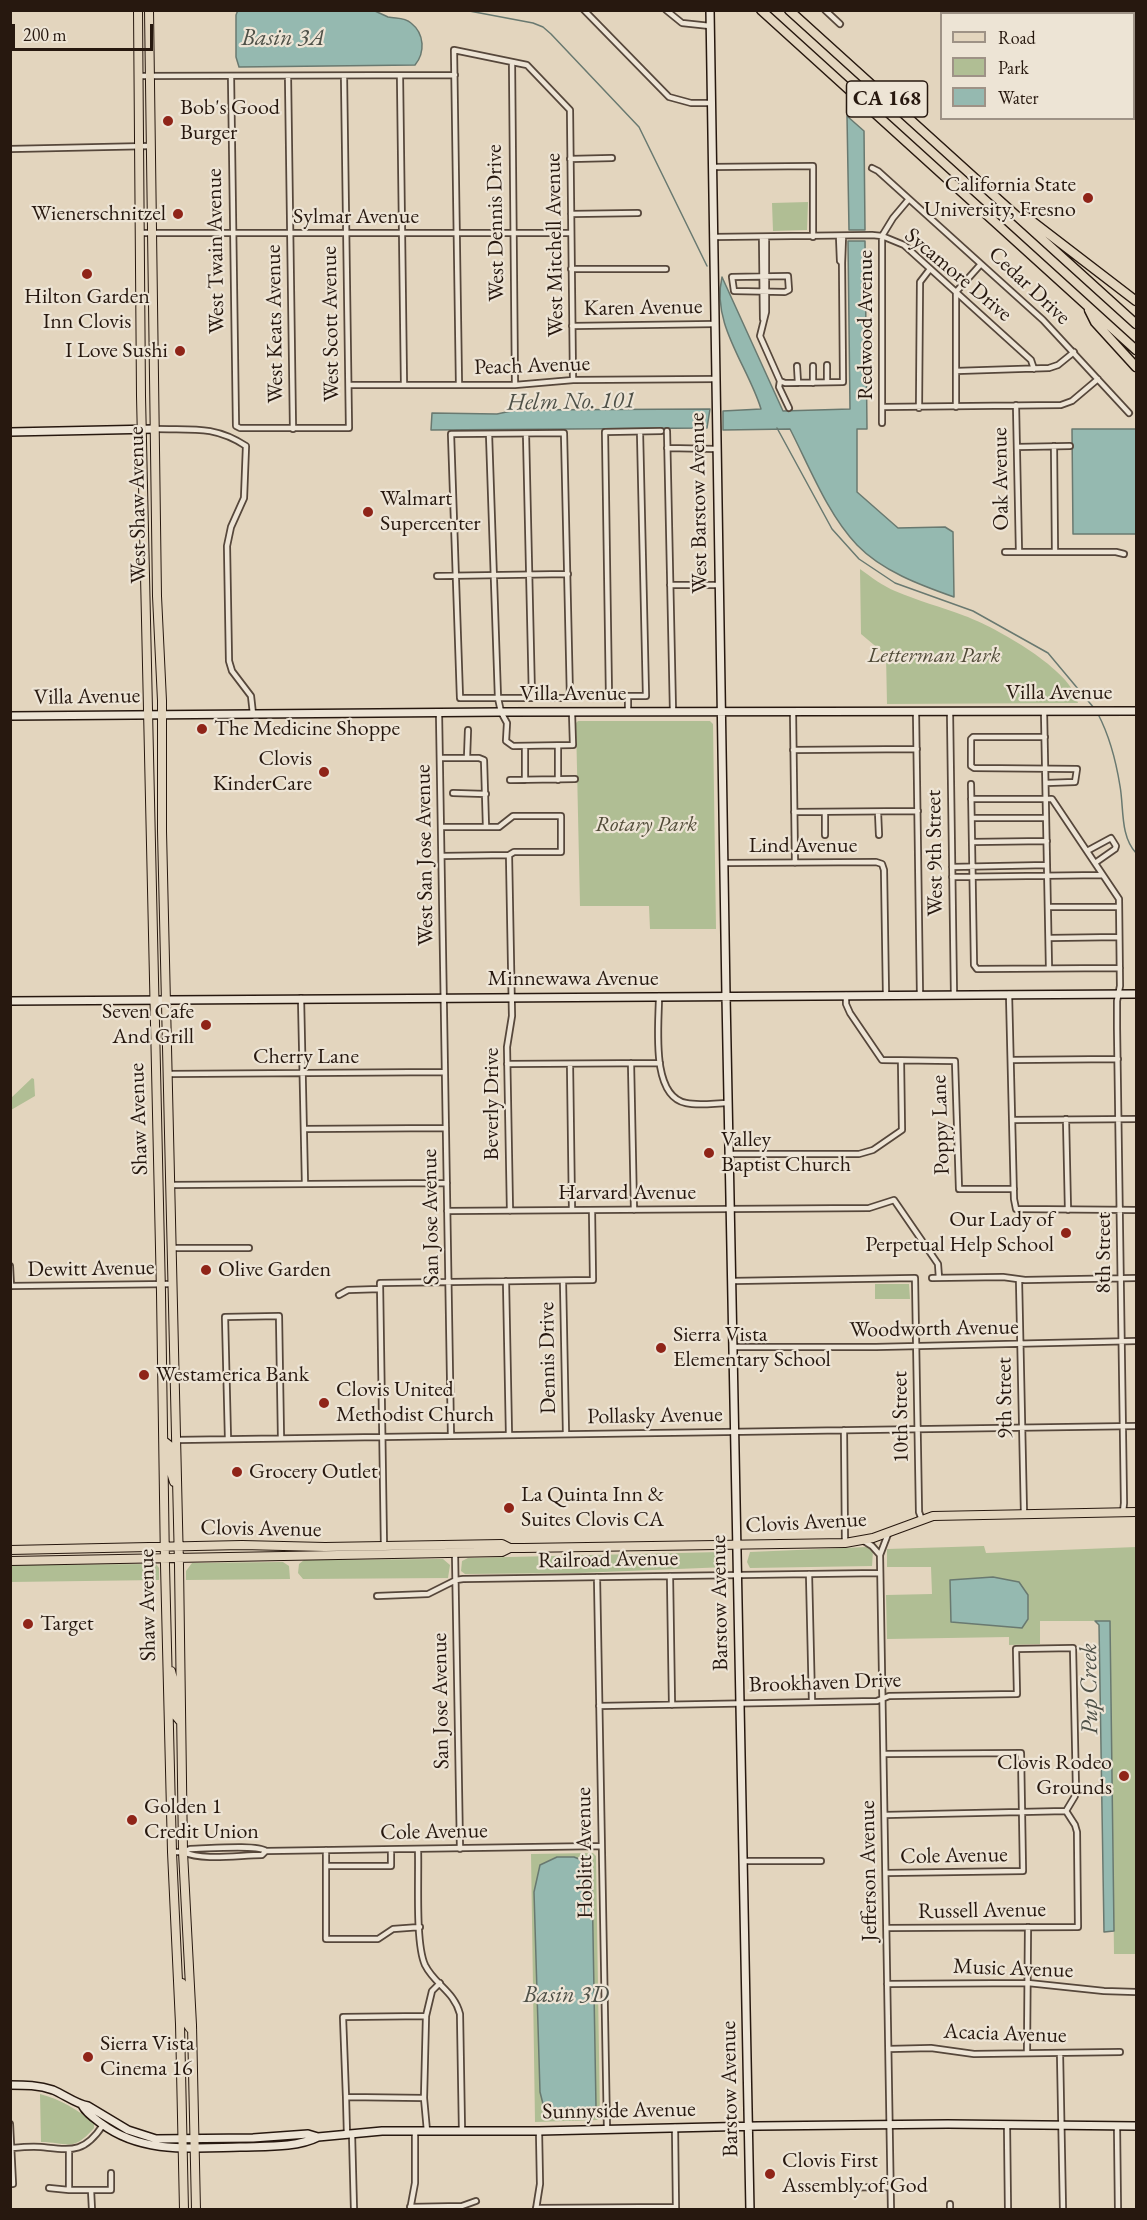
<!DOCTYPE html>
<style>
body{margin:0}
#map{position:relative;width:1147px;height:2220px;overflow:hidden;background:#e3d5be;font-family:"EB Garamond",serif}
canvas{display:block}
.frame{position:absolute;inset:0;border:12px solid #27180f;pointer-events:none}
.legend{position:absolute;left:940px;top:12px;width:195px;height:108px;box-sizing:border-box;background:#ede4d5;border:2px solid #9e9286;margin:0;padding:8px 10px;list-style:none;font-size:18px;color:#27180f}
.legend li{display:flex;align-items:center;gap:12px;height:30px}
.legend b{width:30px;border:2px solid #9e9286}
.scale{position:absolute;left:12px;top:24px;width:141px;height:27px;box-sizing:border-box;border:3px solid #27180f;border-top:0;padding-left:8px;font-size:18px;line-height:21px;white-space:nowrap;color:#27180f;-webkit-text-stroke:4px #ede4d5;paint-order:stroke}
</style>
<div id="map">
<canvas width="1147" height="2220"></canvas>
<div class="frame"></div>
<ul class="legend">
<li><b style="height:8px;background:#e3d5be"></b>Road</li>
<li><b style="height:16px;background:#b0be94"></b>Park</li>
<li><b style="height:16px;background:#95b9b0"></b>Water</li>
</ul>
<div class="scale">200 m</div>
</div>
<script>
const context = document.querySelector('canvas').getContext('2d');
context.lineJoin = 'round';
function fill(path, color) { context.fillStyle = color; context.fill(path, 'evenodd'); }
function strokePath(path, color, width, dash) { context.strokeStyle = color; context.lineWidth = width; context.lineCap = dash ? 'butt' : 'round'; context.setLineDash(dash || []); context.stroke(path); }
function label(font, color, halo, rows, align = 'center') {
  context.font = font + ' "EB Garamond",serif'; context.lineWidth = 4.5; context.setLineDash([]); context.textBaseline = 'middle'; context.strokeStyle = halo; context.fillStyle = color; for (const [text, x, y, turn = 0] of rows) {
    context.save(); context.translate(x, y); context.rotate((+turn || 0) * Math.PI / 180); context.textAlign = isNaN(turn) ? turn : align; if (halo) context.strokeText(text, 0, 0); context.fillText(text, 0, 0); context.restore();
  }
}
fill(new Path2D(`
 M808 202 807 230 773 231 772 203Z
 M860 569C871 577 883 586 895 591 918 601 942 607 965 616 995 627 1073 670 1078 703L887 704 886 655 861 634Z
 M578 721H710L713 724 716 929H650L649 906H580L576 723Z
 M32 1078 34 1079 35 1096 11 1110V1098Z
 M875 1284H909L910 1299H875Z
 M984 1546 986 1553 1136 1547V1954H1114L1110 1621H1040V1644L1009 1645V1637L887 1639 886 1595 932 1594 931 1567H887V1549Z
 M867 1547 873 1551 872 1566 750 1568 747 1562 750 1552Z
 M720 1552 727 1567 578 1573 465 1574 461 1571 462 1561 468 1558Z
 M443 1559 450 1565 448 1578 303 1579 298 1573 299 1564 304 1560Z
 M283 1562 289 1566 290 1579 186 1580V1571L192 1563Z
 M156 1564 159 1568V1580L11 1582V1565Z
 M593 1853 596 1856 600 2118 598 2120 535 2122 531 1854Z
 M40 2094C60 2099 78 2110 94 2123V2128C72 2153 68 2142 41 2142Z`), '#b0be94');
const water = new Path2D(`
 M238 10 375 11C379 13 384 15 388 17 396 19 404 17 411 23 425 34 425 53 415 65L239 67 236 57V15Z
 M847 116 864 131 865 230H849Z
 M848 241H865L867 429H857V492L898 528 945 527 953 532 954 597C920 585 882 571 857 545 828 515 809 466 790 429L723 430V411L761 409C748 366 711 324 722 277L783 411 850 409Z
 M710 409 707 428 431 430 432 413 497 414 516 410Z
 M1072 429H1136V534H1073Z
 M993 1577 1019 1582 1028 1595V1619L1022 1628 951 1622 950 1580Z
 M1095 1621H1110L1114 1931 1104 1932 1099 1625Z
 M557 1857H574L589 1863 592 1876 596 2107 593 2114C576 2120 562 2116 545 2112L540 2092 534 1892 540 1865Z`);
fill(water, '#95b9b0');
strokePath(water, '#697970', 1.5);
strokePath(new Path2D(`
 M464 10 533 23 543 27 551 34 639 127 707 266
 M777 428 832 529 859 559 895 583 973 611 1048 653 1094 708
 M1098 714C1110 737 1116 761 1120 786 1124 808 1120 836 1136 853`), '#697970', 1.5);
const street = new Path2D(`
 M584 10 669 97 691 103H711
 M666 10 682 23 710 26
 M825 10 840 24
 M512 62 515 385
 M139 76 455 75
 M231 76 236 426 240 428H349L344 76
 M288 76 293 429
 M400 76 404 385
 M10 149 150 146
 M570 159 612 158
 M712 167 813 166V237
 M872 168 878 171 1043 320 1129 413
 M571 214 638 213
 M141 233H571
 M839 236 840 261 842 263 843 236
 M713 237 872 235 882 236 904 245 1031 360 1034 369
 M762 237 763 319
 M766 237V312L760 336 780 381 779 387 789 408
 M571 269H666
 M788 276 789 290 785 292 734 291 732 277Z
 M572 326 715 324
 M797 366 798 383
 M813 366V383
 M956 371 1049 368 1058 365 1074 352
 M780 381 785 383 843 382 842 263
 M827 382V365
 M349 385H515L573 380 716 379
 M459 385 454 50 527 65 570 110 573 380
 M1016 405 1019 552
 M883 407 1061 405 1072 401 1098 379
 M956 407V292L981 264
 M919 408 920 282 930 269
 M882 423V236L893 218 909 199
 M155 429C191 430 214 425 246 446L244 498 231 527 227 546 229 661 232 671 251 696 253 714
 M667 431 673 712
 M640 432 646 696H609L605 432 661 431
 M564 433 570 698H460L451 434Z
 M489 434 498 698 501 712 507 723 506 741 513 746 573 745 572 713
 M526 434 532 698
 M1054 446 1055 552
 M1017 447 1070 446
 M667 448 716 449
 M1005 552H1116L1124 554
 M437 576 568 574
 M670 585H718
 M628 696V712
 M1044 711 1049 968
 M793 712 795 863
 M916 712 920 995
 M950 712 954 995
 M439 713 451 1436
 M1045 737H973L971 739V766L974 768 1077 769 1075 782 1046 783
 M525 746V780
 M558 746V780
 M793 750 917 749
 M440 758H479L484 760 486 827
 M467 758 468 730
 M510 780 575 779
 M971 784 974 965 977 969 1120 968
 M453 793 486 794
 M971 799H1052L1119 899 1120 986 1117 1001V1028L1124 1503 1123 1512
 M794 812 918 811
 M878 812 879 835
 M972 818H1046
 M441 827H499L513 816H561V852H514L509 855 442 856
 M825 835V812
 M972 842 1047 841
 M1087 851 1111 838 1116 846 1115 849 1095 863
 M509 855 512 1016 507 1047 510 1211
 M724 863 876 862 882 864 884 870 886 995
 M952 867 1047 865
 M952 877 1102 875
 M1048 907H1119
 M1049 938 1119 937
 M1009 994 1014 1199 1016 1209 1136 1210
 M846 995V1004L850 1013 882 1060 955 1061 959 1189H1014
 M659 996C659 1024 650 1096 686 1103 699 1106 715 1103 728 1103
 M301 998 305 1184
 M1011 1060 1118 1059
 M631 1063 634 1210
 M507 1064 660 1063
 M570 1064 572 1210
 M168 1074 445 1072
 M1066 1119 1068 1210
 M1012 1120 1136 1119
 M304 1129 446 1128
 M729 1154H859L873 1150 902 1130 901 1061
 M170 1185 447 1183
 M447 1211 869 1208 894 1200 938 1264 939 1278
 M171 1248H249
 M10 1266 11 1286
 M932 1278 1003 1277 1025 1280 1136 1278
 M1019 1280 1024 1514
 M506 1281 509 1435
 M563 1281 566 1434
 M732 1281 915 1278 919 1512 922 1520
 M10 1286 171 1284
 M339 1295 348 1290 380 1289
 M733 1347H876L1136 1341
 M844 1430 845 1543
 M228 1439 225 1317 279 1316 281 1438
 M176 1440 1136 1426
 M888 1534 880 1555 891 2210
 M864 1541 872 1546 880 1555
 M384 1547 380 1283 593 1280 592 1210
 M455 1553 460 1849
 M809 1574 812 1702
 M670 1576 672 1705
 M597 1577 607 2129
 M377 1596 428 1594 456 1580 463 1579 880 1573
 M599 1706 877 1701 889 1696 1017 1694 1016 1649 1073 1648 1076 1789 1075 1796 1066 1811 1075 1825 1077 1832 1078 1927 887 1928
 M884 1754 1021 1753 1023 1871 886 1873
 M885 1815 1066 1811
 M418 1849C419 1876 415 1943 425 1965 435 1985 454 1991 460 2014L462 2131
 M326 1850V1939H378L393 1929 420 1927
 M172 1852H183L190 1849C205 1849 257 1844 266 1851L601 1846
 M183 1852C203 1861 239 1855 262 1855L266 1851
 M743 1861H821
 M326 1866H391V1850
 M887 1984 1028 1983 1104 1991 1136 1992
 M889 2049 931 2048 974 2054 1120 2052
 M1027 2052 1028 1927
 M1060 2053 1063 2210
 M346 2097 347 2135
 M424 2098 346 2097 343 2017 426 2016
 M10 2124 13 2184H10
 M1007 2125 1008 2210
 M1117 2126 1118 2210
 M675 2127 676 2209
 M427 2131 424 2098 426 2016 432 1991 440 1983
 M352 2134 354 2210
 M12 2148C22 2147 32 2146 41 2147 71 2150 84 2154 103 2125
 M49 2188 69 2190V2150
 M805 2188 891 2187
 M69 2190H111V2173
 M91 2190 92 2210
 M950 2204V2210
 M410 2207 462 2206 476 2201
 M536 2208 676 2207
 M536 2209 540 2184 539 2131
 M410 2210 415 2183V2131`);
const secondary = new Path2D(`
 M710 10 726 996 750 2210
 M10 432 155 429
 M10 716 501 712 1136 711
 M10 1001 1136 994
 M10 2085C25 2085 39 2085 53 2090 65 2095 76 2104 88 2106L128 2130 156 2139 253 2138 308 2134 318 2137
 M82 2105C86 2113 94 2118 102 2124 142 2154 193 2148 240 2147 265 2146 296 2148 318 2137L382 2131H539L758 2126 948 2124 1136 2126`);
const primary = new Path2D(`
 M138 10 141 396 161 1293 165 1565 172 1852 180 2024 184 2210
 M149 10 157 596 162 701V831L179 1565 183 1852 192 2025 196 2210
 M164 1441 169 1445 171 1472 174 1482
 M10 1550 242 1545 325 1547 502 1544 510 1548
 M10 1561 502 1552 510 1548H523L845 1543 873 1538 933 1516 1136 1512
 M171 1671 173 1679 175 1715 180 1721
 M182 1983C186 1996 180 2021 192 2030`);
const highway = new Path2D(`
 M761 10 1136 350
 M789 10 1136 324
 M1024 215 1136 301
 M1089 310 1095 322 1136 367`);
strokePath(street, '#56473b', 8);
strokePath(secondary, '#27180f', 10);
strokePath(primary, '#27180f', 10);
strokePath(highway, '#27180f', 11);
strokePath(street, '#ede4d5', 4.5);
strokePath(secondary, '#ede4d5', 7);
strokePath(primary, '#e3d5be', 8);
strokePath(highway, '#e3d5be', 8);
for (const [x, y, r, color] of [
 [168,121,6,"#8f2418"],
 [1088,198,6,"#8f2418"],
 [178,214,6,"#8f2418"],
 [87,274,6,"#8f2418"],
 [180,351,6,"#8f2418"],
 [368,512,6,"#8f2418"],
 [202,729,6,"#8f2418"],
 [324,772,6,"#8f2418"],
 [206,1025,6,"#8f2418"],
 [709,1153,6,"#8f2418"],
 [1066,1233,6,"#8f2418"],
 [206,1270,6,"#8f2418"],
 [661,1348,6,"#8f2418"],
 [144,1375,6,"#8f2418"],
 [324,1403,6,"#8f2418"],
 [237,1472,6,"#8f2418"],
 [509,1508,6,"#8f2418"],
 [28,1624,6,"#8f2418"],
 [1124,1776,6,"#8f2418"],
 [132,1820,6,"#8f2418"],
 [88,2057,6,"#8f2418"],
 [770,2174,6,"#8f2418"]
]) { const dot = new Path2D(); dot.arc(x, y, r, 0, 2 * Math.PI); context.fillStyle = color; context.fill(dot); strokePath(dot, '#ede4d5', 2); }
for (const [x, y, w] of [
 [887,99,81]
]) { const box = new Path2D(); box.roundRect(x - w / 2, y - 18, w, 36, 4.5); context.fillStyle = '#ede4d5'; context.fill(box); strokePath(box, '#27180f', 1.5); }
label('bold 21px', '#27180f', null, [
 ["CA 168",887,99]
]);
label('22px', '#27180f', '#ede4d5', [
 ["Bob's Good",180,108],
 ["Burger",180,133],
 ["California State",1076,185,"right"],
 ["University, Fresno",1076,210,"right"],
 ["Wienerschnitzel",166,214,"right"],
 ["Hilton Garden",87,297,"center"],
 ["Inn Clovis",87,322,"center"],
 ["I Love Sushi",168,351,"right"],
 ["Walmart",380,499],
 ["Supercenter",380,524],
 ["The Medicine Shoppe",214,729],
 ["Clovis",312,759,"right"],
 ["KinderCare",312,784,"right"],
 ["Seven Cafe",194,1012,"right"],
 ["And Grill",194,1037,"right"],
 ["Valley",721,1140],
 ["Baptist Church",721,1165],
 ["Our Lady of",1054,1220,"right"],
 ["Perpetual Help School",1054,1245,"right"],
 ["Olive Garden",218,1270],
 ["Sierra Vista",673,1335],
 ["Elementary School",673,1360],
 ["Westamerica Bank",156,1375],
 ["Clovis United",336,1390],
 ["Methodist Church",336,1415],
 ["Grocery Outlet",249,1472],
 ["La Quinta Inn &",521,1495],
 ["Suites Clovis CA",521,1520],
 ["Target",40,1624],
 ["Clovis Rodeo",1112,1763,"right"],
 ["Grounds",1112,1788,"right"],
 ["Golden 1",144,1807],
 ["Credit Union",144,1832],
 ["Sierra Vista",100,2044],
 ["Cinema 16",100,2069],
 ["Clovis First",782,2161],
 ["Assembly of God",782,2186]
], 'left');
label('22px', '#27180f', '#ede4d5', [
 ["Sylmar Avenue",356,217],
 ["West Dennis Drive",496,223,-91],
 ["West Mitchell Avenue",555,245,-91],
 ["West Twain Avenue",216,251,-91],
 ["Sycamore Drive",958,275,40],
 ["Cedar Drive",1029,286,43],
 ["Karen Avenue",643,308,-1],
 ["West Keats Avenue",275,324,-91],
 ["West Scott Avenue",331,324,-91],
 ["Redwood Avenue",866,325,-90],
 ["Peach Avenue",532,366,-2],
 ["Oak Avenue",1001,479,-91],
 ["West Barstow Avenue",699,503,-91],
 ["West Shaw Avenue",138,505,-91],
 ["Villa Avenue",1059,693],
 ["Villa Avenue",573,694],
 ["Villa Avenue",87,697,-1],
 ["Lind Avenue",803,846],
 ["West 9th Street",935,853,-91],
 ["West San Jose Avenue",425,855,-91],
 ["Minnewawa Avenue",573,979],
 ["Cherry Lane",306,1057],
 ["Beverly Drive",492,1104,-90],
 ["Shaw Avenue",139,1119,-92],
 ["Poppy Lane",941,1125,-92],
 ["Harvard Avenue",627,1193],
 ["San Jose Avenue",431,1217,-91],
 ["8th Street",1104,1253,-90],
 ["Dewitt Avenue",91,1269,-1],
 ["Woodworth Avenue",934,1329,-1],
 ["Dennis Drive",548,1358,-91],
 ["9th Street",1005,1398,-91],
 ["Pollasky Avenue",655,1416,-1],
 ["10th Street",901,1417,-91],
 ["Clovis Avenue",806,1523,-3],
 ["Clovis Avenue",261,1529,1],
 ["Railroad Avenue",608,1560,-1],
 ["Barstow Avenue",720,1603,-91],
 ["Shaw Avenue",148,1605,-91],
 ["Brookhaven Drive",825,1683,-2],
 ["San Jose Avenue",441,1701,-91],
 ["Cole Avenue",434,1832,-1],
 ["Hoblitt Avenue",585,1853,-91],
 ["Cole Avenue",954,1856,-1],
 ["Jefferson Avenue",869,1871,-91],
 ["Russell Avenue",982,1911,-1],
 ["Music Avenue",1013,1969,2],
 ["Acacia Avenue",1005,2034,2],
 ["Barstow Avenue",730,2089,-91],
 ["Sunnyside Avenue",619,2111,-1]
]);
label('italic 22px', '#504a37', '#ede4d5', [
 ["Letterman Park",934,656],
 ["Rotary Park",646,825]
]);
label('italic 24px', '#4e5047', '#ede4d5', [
 ["Basin 3A",283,38],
 ["Helm No. 101",571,402,-1],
 ["Pup Creek",1090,1689,-91],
 ["Basin 3D",566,1995]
]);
</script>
